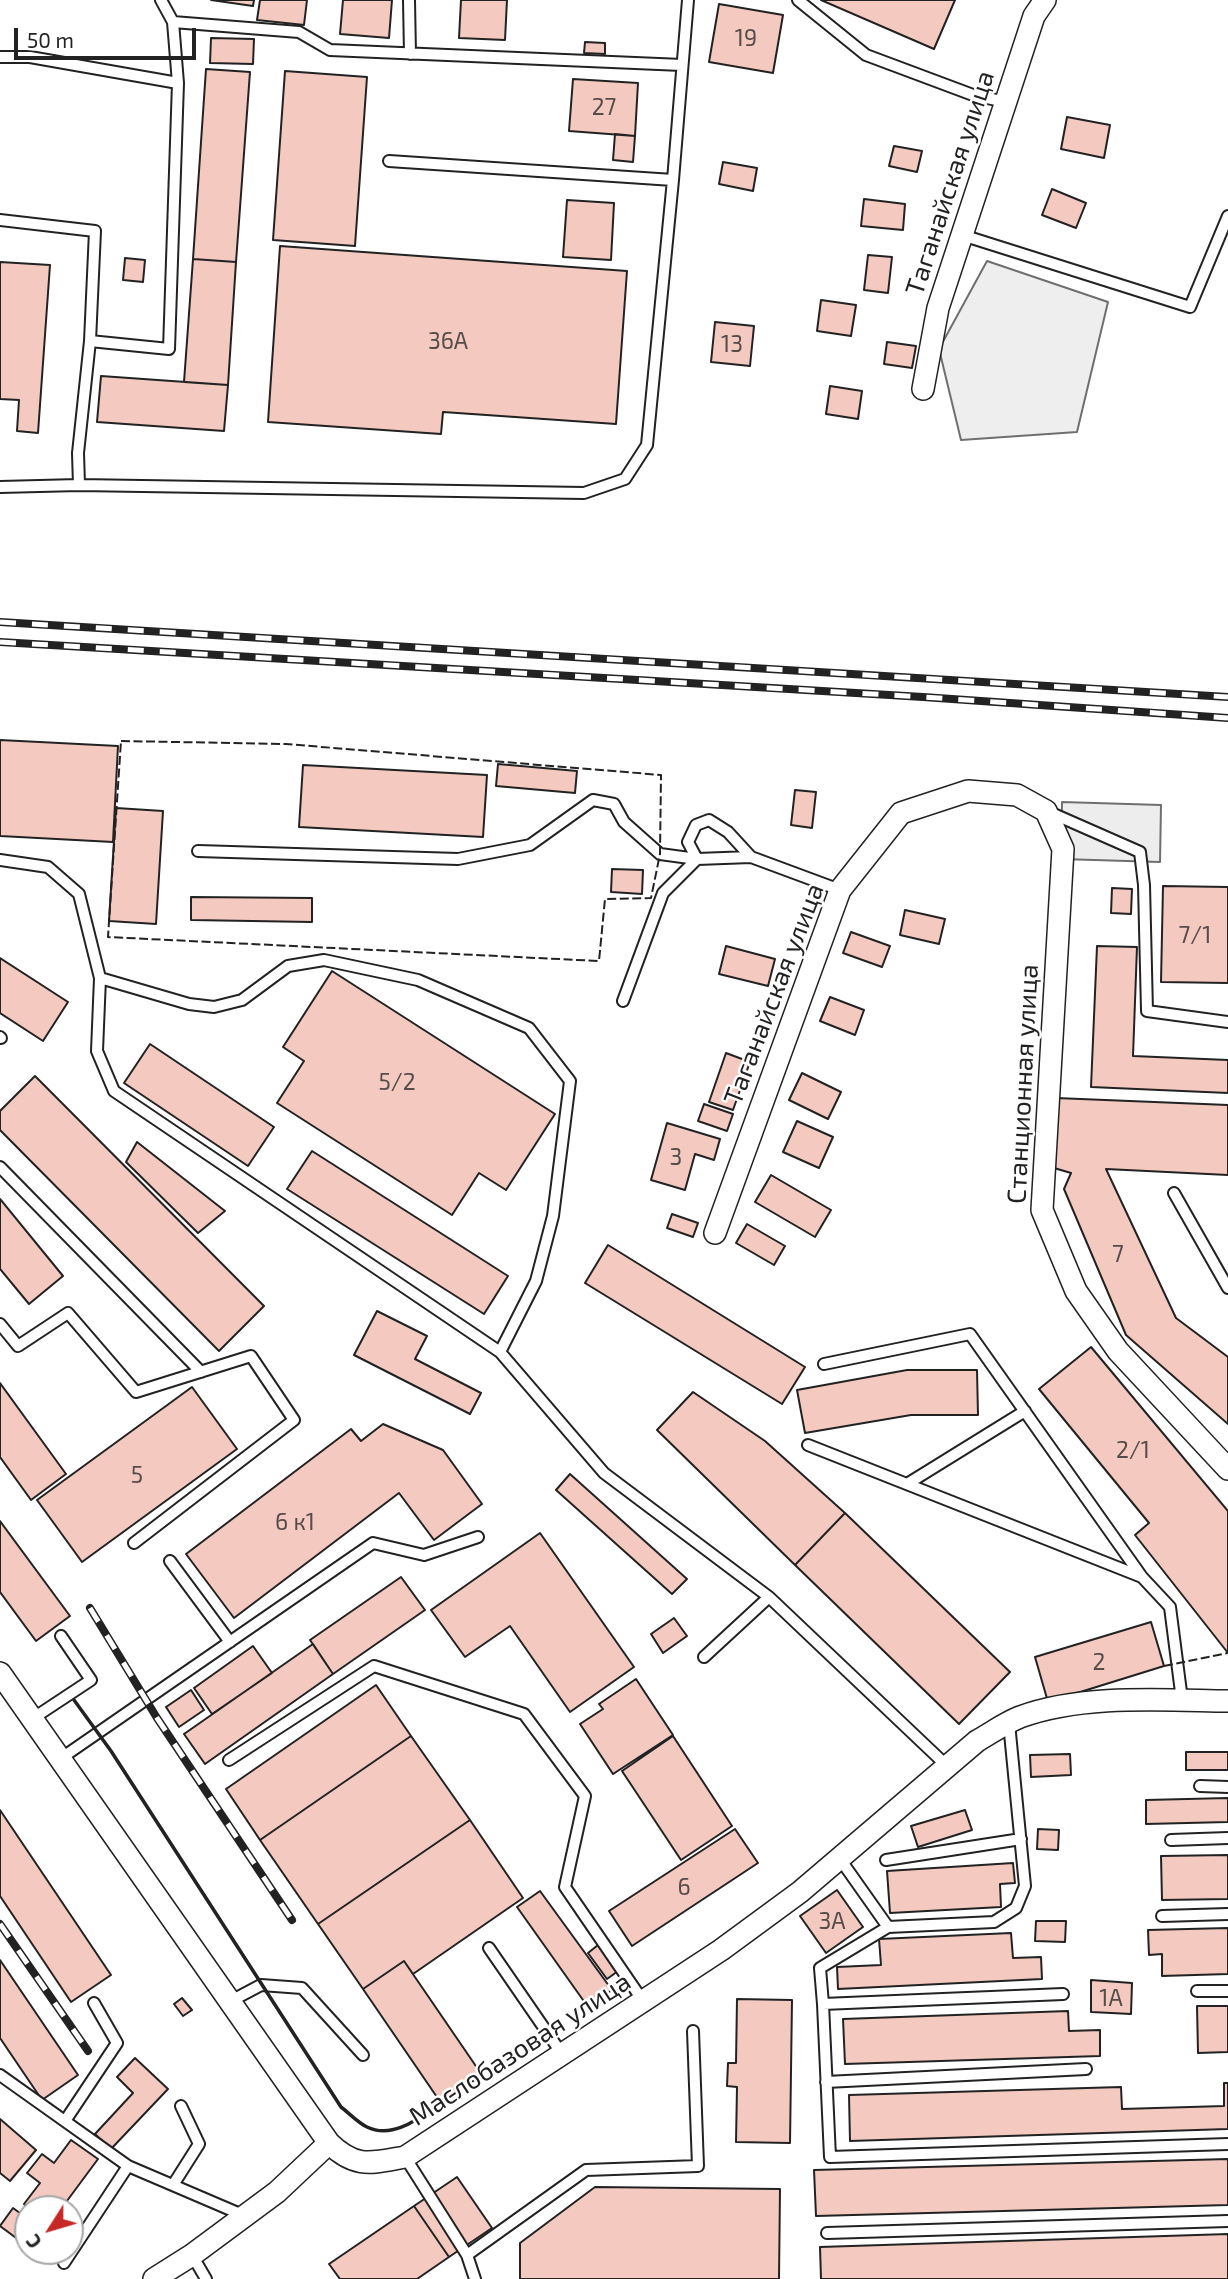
<!DOCTYPE html>
<meta charset="utf-8">
<style>
body{margin:0}
#map{position:relative;width:1228px;height:2279px;overflow:hidden;background:#fff;font-family:"Exo 2",sans-serif}
canvas{display:block}
.north{position:absolute;left:14px;top:2195px;width:70px;height:70px;box-sizing:border-box;background:#fff;border:2px solid #a7a7a7;border-radius:50%;rotate:233deg;font-size:19px;font-weight:700;line-height:28px;text-align:center;color:#222}
.north::after{content:'';display:block;margin:auto;width:24px;height:32px;background:#c62828;clip-path:polygon(50% 0,100% 100%,50% 72%,0 100%)}
.scale{position:absolute;left:14px;top:28px;width:182px;height:32px;box-sizing:border-box;border:4px solid #222;border-top:0;padding-left:9px;font-size:21px;line-height:24px;white-space:nowrap;color:#222;-webkit-text-stroke:5px #fff;paint-order:stroke}
</style>
<div id="map">
<canvas width="1228" height="2279"></canvas>
<div class="north">С</div>
<div class="scale">50 m</div>
</div>
<script>
const context = document.querySelector('canvas').getContext('2d');
context.lineJoin = 'round';
function fill(path, color) { context.fillStyle = color; context.fill(path, 'evenodd'); }
function strokePath(path, color, width, dash) { context.strokeStyle = color; context.lineWidth = width; context.lineCap = dash ? 'butt' : 'round'; context.setLineDash(dash || []); context.stroke(path); }
function label(font, color, halo, rows, align = 'center') {
  context.font = font + ' "Exo 2",sans-serif'; context.lineWidth = 5; context.setLineDash([]); context.textBaseline = 'middle'; context.strokeStyle = halo; context.fillStyle = color; for (const [text, x, y, turn = 0] of rows) {
    context.save(); context.translate(x, y); context.rotate((+turn || 0) * Math.PI / 180); context.textAlign = isNaN(turn) ? turn : align; if (halo) context.strokeText(text, 0, 0); context.fillText(text, 0, 0); context.restore();
  }
}
const green = new Path2D(`
 M987 261 1108 302 1077 432 961 440 939 349Z`);
fill(green, '#eee');
strokePath(green, '#6f6f6f', 2);
const parking = new Path2D(`
 M1062 802 1161 805 1160 862 1061 859Z`);
fill(parking, '#ededed');
strokePath(parking, '#6f6f6f', 2);
const building = new Path2D(`
 M211 0H254L253 6Z
 M260 0H307L304 25 257 20Z
 M343 0H392L389 38 340 34Z
 M461 0H507L505 40 459 38Z
 M821 0H955L934 49Z
 M719 4 783 15 773 73 709 62Z
 M211 38 254 39 253 64 210 63Z
 M585 42 605 43V54L584 53Z
 M206 69 250 72 236 262 193 259Z
 M285 71 367 77 355 246 273 240Z
 M573 79 638 83 635 136 569 131Z
 M1067 117 1110 125 1104 158 1061 149Z
 M615 134 635 136 633 162 613 160Z
 M894 146 922 151 917 172 889 166Z
 M723 162 757 168 753 191 719 184Z
 M1052 189 1086 203 1076 228 1042 215Z
 M864 199 905 204 903 230 861 226Z
 M567 200 614 203 611 260 563 257Z
 M280 246 627 271 616 424 443 412 441 434 268 422Z
 M868 255 892 257 888 293 864 290Z
 M125 258 145 260 143 282 123 280Z
 M193 259 236 262 228 385 184 382Z
 M0 262 50 265 38 433 17 431 19 400 0 399Z
 M821 300 856 305 851 336 817 331Z
 M715 322 754 326 750 366 711 362Z
 M887 342 916 346 912 368 884 364Z
 M101 376 228 385 224 431 97 422Z
 M830 386 862 391 858 419 826 414Z
 M0 740 118 746 113 842 0 836Z
 M498 764 577 771 575 793 496 786Z
 M303 765 487 775 483 837 299 827Z
 M795 790 816 792 812 828 791 825Z
 M116 808 163 811 156 924 109 921Z
 M612 869 643 870 642 894 611 892Z
 M1163 886 1228 887V983L1161 982Z
 M1112 888 1132 889 1131 914 1111 913Z
 M191 897 312 898V922L191 920Z
 M905 910 945 919 939 944 900 935Z
 M851 932 890 946 882 967 843 953Z
 M726 946 775 959 768 986 719 974Z
 M1097 946 1137 947 1133 1056 1228 1060V1093L1091 1087Z
 M0 958 68 1002 43 1041 0 1013Z
 M332 971 555 1114 506 1190 479 1173 452 1215 277 1103 304 1061 283 1047Z
 M830 997 864 1010 855 1035 820 1021Z
 M150 1044 274 1127 248 1166 124 1083Z
 M726 1053 750 1062 733 1110 709 1102Z
 M802 1073 841 1092 828 1119 789 1100Z
 M35 1076 264 1306 219 1351 0 1130V1111Z
 M1056 1098 1228 1105V1175L1106 1169 1176 1318 1228 1357V1424L1126 1335 1064 1189 1071 1173 1054 1168Z
 M704 1104 733 1114 727 1131 698 1121Z
 M797 1121 833 1137 819 1168 783 1152Z
 M667 1123 720 1139 714 1160 695 1154 685 1190 651 1180Z
 M137 1142 225 1211 198 1233 126 1162Z
 M312 1151 508 1276 484 1314 287 1189Z
 M771 1175 831 1210 815 1237 755 1202Z
 M0 1199 63 1276 29 1304 0 1269Z
 M672 1214 698 1223 693 1237 667 1228Z
 M747 1224 785 1246 774 1265 736 1243Z
 M608 1245 805 1367 782 1404 585 1283Z
 M377 1311 427 1336 415 1359 481 1393 470 1414 354 1355Z
 M1091 1347 1228 1511V1653L1135 1535 1149 1523 1039 1389Z
 M907 1370H977L978 1415H911L805 1433 797 1390Z
 M0 1383 66 1474 31 1500 0 1457Z
 M192 1387 237 1449 82 1562 37 1500Z
 M693 1392 765 1441 845 1513 795 1565 657 1430Z
 M383 1424 443 1450 482 1504 434 1540 399 1493 234 1618 186 1554 351 1429 361 1441Z
 M570 1474 687 1579 672 1594 556 1490Z
 M845 1513 1010 1672 959 1724 795 1565Z
 M0 1521 70 1616 36 1641 0 1592Z
 M540 1533 634 1667 570 1712 510 1626 465 1657 431 1610Z
 M401 1577 425 1610 333 1674 310 1640Z
 M674 1618 687 1636 663 1653 651 1634Z
 M1151 1622 1164 1666 1048 1702 1035 1657Z
 M313 1644 333 1674 205 1764 184 1734Z
 M253 1646 272 1673 212 1714 194 1688Z
 M636 1679 673 1735 613 1774 580 1724 603 1709 599 1704Z
 M376 1685 411 1736 260 1840 226 1789Z
 M191 1690 204 1710 179 1727 166 1707Z
 M411 1736 470 1820 318 1924 260 1840Z
 M673 1736 732 1826 681 1860 622 1771Z
 M1186 1752H1228V1770H1186Z
 M1070 1754 1071 1775 1031 1777 1030 1755Z
 M1228 1798V1822L1146 1824V1800Z
 M0 1810 111 1975 71 2002 0 1896Z
 M965 1810 972 1830 918 1847 911 1826Z
 M470 1820 523 1898 413 1974 404 1961 363 1989 318 1924Z
 M735 1829 758 1863 632 1946 609 1911Z
 M1038 1829 1059 1830 1058 1850 1037 1849Z
 M1228 1855V1899L1162 1900 1161 1856Z
 M1013 1863 1015 1883 1000 1884 1001 1907 890 1913 887 1871Z
 M837 1890 863 1927 826 1953 800 1916Z
 M540 1891 612 1990 588 2007 517 1907Z
 M1036 1921H1066L1065 1942 1035 1941Z
 M1228 1928V1974L1162 1976V1954L1149 1955 1148 1930Z
 M1011 1933 1013 1958 1041 1957 1042 1979 838 1989 837 1967 881 1965 879 1939Z
 M598 1945 618 1971 607 1979 588 1953Z
 M0 1960 78 2075 42 2100 0 2038Z
 M404 1961 482 2075 441 2103 363 1989Z
 M1091 1980 1132 1983 1131 2014 1091 2012Z
 M182 1998 192 2010 183 2016 174 2004Z
 M737 1999 792 2000 790 2143 736 2142 737 2087 727 2086 728 2063H736Z
 M1197 2006H1228V2052L1198 2053Z
 M1068 2011 1069 2031 1100 2030V2056L845 2064 843 2019Z
 M135 2058 168 2089 111 2149 95 2134 133 2093 117 2077Z
 M1224 2083H1228V2129L850 2141 849 2095 1121 2087 1122 2109 1224 2106Z
 M0 2119 36 2150 10 2181 0 2173Z
 M71 2140 98 2159 61 2209H30L24 2204 40 2183 27 2173 42 2154 54 2163Z
 M1228 2159V2205L816 2216 814 2170Z
 M457 2177 492 2228 449 2257 414 2206Z
 M595 2187 780 2189 779 2279H520V2243Z
 M414 2206 449 2257 417 2279H340L329 2264Z
 M13 2208 28 2219 27 2246 0 2226Z
 M1228 2234V2279H821L820 2247Z`);
fill(building, '#f3c9c0');
strokePath(building, '#222', 2);
const lane = new Path2D(`
 M409 0 410 54
 M798 0 866 55 973 95 1006 102
 M173 22 299 32 330 50 682 65
 M0 57H30L178 83
 M389 161 673 180
 M0 220 95 231 90 341
 M962 235 1190 307 1228 216
 M79 485 584 493 625 479 647 445 673 180 688 0
 M0 487 79 485 78 453 90 341 169 349 178 83 173 22 161 0
 M1049 812 1140 852 1144 885 1147 1011 1228 1022
 M198 851 458 859 530 845 593 800 614 804 624 822 660 854 697 859
 M697 859 688 842 696 825 709 820 728 832 751 857
 M0 860 48 867 79 894 100 978 189 1004 214 1007 242 1000 288 966 324 960 418 980 529 1028 570 1081 553 1216 536 1281 500 1352
 M100 978 97 1051 114 1091 500 1352 604 1473 769 1597 946 1765
 M623 1001 663 893 697 859 751 857 840 890
 M0 1037 1 1038
 M0 1167 201 1372
 M1174 1193 1228 1288
 M0 1324 18 1346 68 1313 136 1392 251 1356 294 1420 134 1543
 M824 1364 970 1334 1142 1577
 M808 1445 1142 1577 1170 1607 1182 1700
 M907 1484 1025 1411
 M170 1561 230 1642
 M704 1657 769 1597
 M32 1719 91 1680 61 1636
 M60 1759 373 1543 424 1555 478 1537
 M229 1760 374 1666 524 1714 585 1796 565 1887 643 2001
 M1200 1786 1228 1787
 M1171 1840 1228 1838
 M840 1859 888 1927 994 1922 1016 1908 1025 1886 1009 1723
 M886 1860 1021 1839
 M1162 1916 1228 1914
 M489 1948 562 2054
 M1197 1991H1228
 M1063 1994 823 2004 830 2157 1228 2144
 M229 2002 261 1985 302 1988 363 2055
 M823 2004 820 1968 888 1927
 M0 2075 128 2166 245 2216
 M826 2082 1086 2069
 M65 2121 117 2043 94 2003
 M405 2157 467 2255 475 2279
 M173 2185 199 2144 181 2106
 M827 2233 1228 2221
 M192 2255 206 2279
 M467 2255 586 2170 698 2166 693 2031
 M64 2263 128 2166`);
const street = new Path2D(`
 M923 389 938 308 1034 16 1045 0
 M715 1233 840 890 901 813 968 791 1017 795 1046 811 1063 849 1042 1210 1076 1291 1118 1351 1228 1469
 M0 1673 329 2143C356 2169 371 2163 405 2157L721 1950 800 1892 977 1741C991 1733 1005 1723 1020 1717 1082 1694 1162 1700 1228 1701
 M154 2279 192 2255 277 2192 329 2143`);
strokePath(lane, '#222', 14);
strokePath(street, '#222', 24);
strokePath(lane, '#fff', 10);
strokePath(street, '#fff', 21);
const rail = new Path2D(`
 M0 622 1228 697
 M0 642 923 697 1228 718
 M90 1608 157 1718 292 1920
 M0 1924 88 2051`);
strokePath(rail, '#222', 8);
strokePath(rail, '#fff', 5, [16]);
strokePath(new Path2D(`
 M121 741 286 744 661 775 660 854 651 898 605 899 599 961 108 937Z
 M1164 1666 1228 1653`), '#222', 2, [9, 3.5]);
strokePath(new Path2D(`
 M74 1700 111 1751 341 2107C349 2113 358 2123 367 2127 394 2140 420 2117 441 2103`), '#222', 3.5);
label('23px', '#564c4a', null, [
 ["19",746,38],
 ["27",604,107],
 ["36А",448,341],
 ["13",732,344],
 ["7/1",1195,935],
 ["5/2",397,1082],
 ["3",676,1157],
 ["7",1118,1254],
 ["2/1",1133,1450],
 ["5",137,1475],
 ["6 к1",295,1522],
 ["2",1099,1662],
 ["6",684,1887],
 ["3А",832,1921],
 ["1А",1111,1998]
]);
label('26px', '#222', '#fff', [
 ["Таганайская улица",950,183,-72],
 ["Таганайская улица",774,994,-69],
 ["Станционная улица",1023,1084,-87],
 ["Маслобазовая улица",520,2049,-33]
]);
</script>
